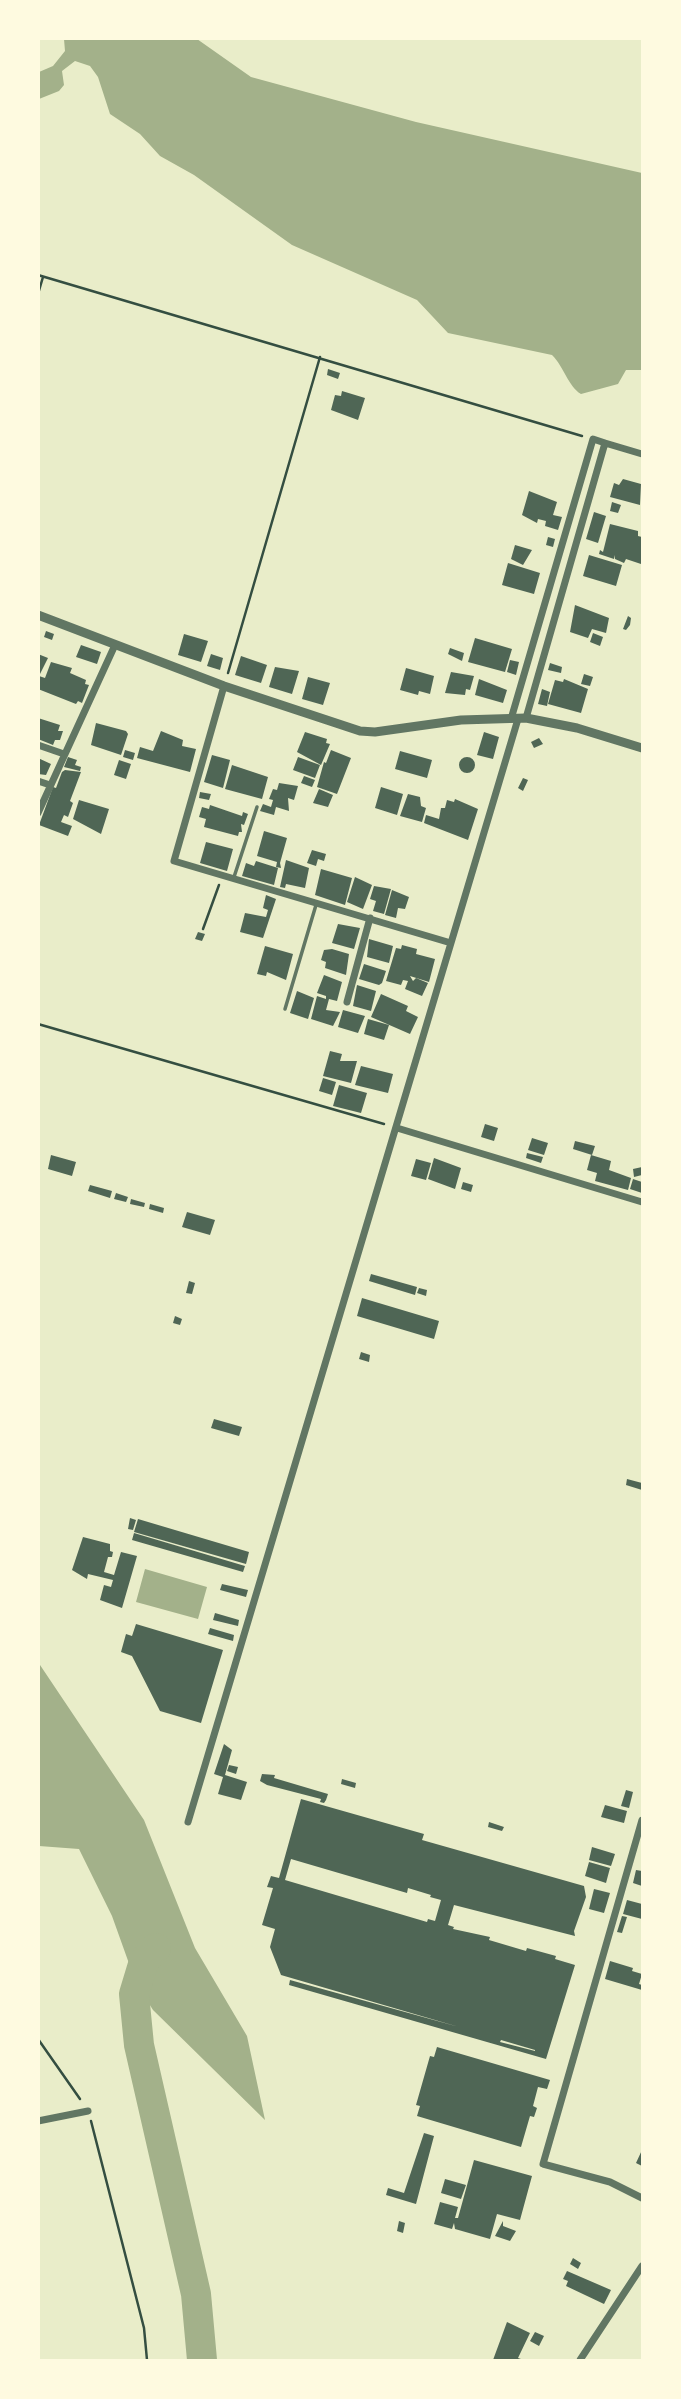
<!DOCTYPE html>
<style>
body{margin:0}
#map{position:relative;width:681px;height:2399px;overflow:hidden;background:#e9edc9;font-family:"Playfair Display",serif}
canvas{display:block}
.frame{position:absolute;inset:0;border:40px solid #fefae0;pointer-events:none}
</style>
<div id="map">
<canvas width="681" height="2399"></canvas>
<div class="frame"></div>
</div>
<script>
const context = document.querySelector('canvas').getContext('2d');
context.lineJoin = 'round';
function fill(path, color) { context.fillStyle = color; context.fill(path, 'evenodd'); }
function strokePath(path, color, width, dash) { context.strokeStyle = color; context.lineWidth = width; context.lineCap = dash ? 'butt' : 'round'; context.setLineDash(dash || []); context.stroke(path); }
fill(new Path2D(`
 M64 39H197L251 77 416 122 642 173V370H626L618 384 581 394C568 386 564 367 552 355L448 333 417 300 292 245 194 175 160 156 140 134 110 114 98 77 90 66 75 61 62 71 64 85 59 91 39 99V72L53 66 65 51Z
 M145 1569 207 1587 198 1619 136 1602Z
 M38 1662 144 1820 195 1948 247 2036 265 2120 153 2010 136 1983 112 1916 79 1849 39 1846Z`), '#a3b18a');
strokePath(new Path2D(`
 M156 1948 144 1961 134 1994 139 2045 196 2294 202 2360`), '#a3b18a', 30);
fill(new Path2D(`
 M328 369 340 373 338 379 327 375Z
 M342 391 365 398 358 420 331 410 335 395 341 396Z
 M623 479 641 484 640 505 610 497 614 483 619 485Z
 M529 491 557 502 553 515 562 517 558 530 545 526 546 521 538 519 537 523 522 515Z
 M612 502 621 505 618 513 610 511Z
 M594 512 606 516 598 543 586 539Z
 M610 524 638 531V536L642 537 641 564 626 559 624 563 615 559V555L614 559 599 554 600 550 603 552Z
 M548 537 555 539 553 547 546 545Z
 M515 545 532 550 523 565 511 559Z
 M589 555 622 565 616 586 583 576Z
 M508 563 540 573 534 594 502 585Z
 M575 605 609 618 606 633 592 629 588 638 570 632Z
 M628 616 631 618 630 625 626 630 623 629Z
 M46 631 54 634 52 640 44 637Z
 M593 633 603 637 600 646 590 642Z
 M184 634 208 641 201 662 178 655Z
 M475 638 512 649 505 672 468 662Z
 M81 645 101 652 97 664 76 657Z
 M450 648 464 653 462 661 448 654Z
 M38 654 48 658 39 676 45 678 51 662 72 668 70 673 86 680 85 684 89 685 82 703 78 701 76 704 38 689Z
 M211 654 223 658 220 670 207 666Z
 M241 656 267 665 261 683 235 675Z
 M510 660 519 662 516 675 507 672Z
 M550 663 562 667 561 673 548 670Z
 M275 667 299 671 292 694 269 687Z
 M406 668 434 676 430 694 419 691 418 695 400 690Z
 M451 672 474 676 470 690 466 689 465 695 445 693Z
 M584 674 593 677 590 686 581 684Z
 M308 677 330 683 323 705 302 699Z
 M479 679 507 690 503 703 475 695Z
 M564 679 588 689 581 713 548 704 555 680 563 682Z
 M542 689 550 692 547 706 538 704Z
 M38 718 60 725 58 731H63L60 740H55L53 745 38 739Z
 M96 723 126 731 128 734 121 755 91 745Z
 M161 731 183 740 182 746 196 749 190 772 137 758 140 747 153 751Z
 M305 732 327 739 326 743 330 744 321 765 297 752Z
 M484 732 499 737 493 759 477 755Z
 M539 738 543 744 534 748 531 742Z
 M125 750 135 753 133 760 123 757Z
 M331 750 351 758 337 794 317 787 324 762 326 763Z
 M400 751 432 760 427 778 395 769Z
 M212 755 230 760 223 788 204 782Z
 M459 765a8 8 0 1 1 16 0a8 8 0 1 1-16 0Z
 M68 757 77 760 75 765 81 767 80 771 64 767Z
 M298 757 320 765 315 778 293 770Z
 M38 758 51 764 46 775 38 774Z
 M119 760 131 764 126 779 114 775Z
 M232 765 268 777 262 799 225 789Z
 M65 770 81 772 70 801 73 803 68 817 64 815 61 822 72 826 68 836 39 825 53 787 56 788 62 772Z
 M304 776 315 780 312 787 301 783Z
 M523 778 528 780 523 791 518 788Z
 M279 783 298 786 294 800 288 798 289 811 276 807 274 815 260 811 263 804 271 807 273 800 269 799 273 789 277 790Z
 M381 787 403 794 397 815 375 808Z
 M319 789 333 795 328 807 313 803Z
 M200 792 211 794 209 800 199 798Z
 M408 794 420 797 421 806 426 808 422 822 400 816Z
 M455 799 478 809 468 840 424 823 426 815 439 819 441 808H445L447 800 454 802Z
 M79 800 109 809 101 834 73 819Z
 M210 805 242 816 243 812 248 814 244 825 241 824 242 832H239L238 836 204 827 206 819 199 817 202 807 209 809Z
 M264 831 287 838 280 863 281 868 276 867 277 862 257 856Z
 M206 842 233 849 227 871 200 863Z
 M312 850 326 854 324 861 318 859 316 866 307 863Z
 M286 860 309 868 305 888 286 884 285 888 280 887Z
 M256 861 278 868 274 885 242 876 246 863 254 866Z
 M321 869 352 878 345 905 315 895Z
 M355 877 372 885 363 909 347 902Z
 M374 886 391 889 384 914 373 911 376 901 370 899Z
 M392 890 409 897 405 909 398 908 396 918 385 915Z
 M266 895 276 899 263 938 240 932 245 913 266 917 268 910 263 908Z
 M338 924 360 928 354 949 332 943Z
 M198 932 205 934 202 941 195 939Z
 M369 939 393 946 389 963 367 957Z
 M402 945 417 949 416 954 435 959 429 982 410 976 413 981 416 978 428 983 422 996 405 989 408 981 403 980 401 985 386 981 396 948 401 949Z
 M265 946 293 954 286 980 267 972 266 976 257 974Z
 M332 949 349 954 346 975 325 968 326 962 321 960 324 950Z
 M364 964 386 971 382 983 379 985 359 979Z
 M324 975 342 982 337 1001 329 999 326 1010 340 1012 333 1026 311 1019 317 996 326 999V996L317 993Z
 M357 985 376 991 371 1011 353 1006Z
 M297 991 314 998 308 1019 290 1013Z
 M381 994 408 1006 406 1011 418 1017 410 1034 371 1017Z
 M343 1010 365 1016 358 1033 338 1027Z
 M368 1019 389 1025 384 1040 364 1034Z
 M330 1051 342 1054 340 1061H357L351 1083 323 1076Z
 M361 1066 393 1074 388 1093 355 1085Z
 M323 1078 336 1082 332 1095 319 1091Z
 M339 1085 367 1093 361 1113 333 1106Z
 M485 1124 498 1128 494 1141 481 1137Z
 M532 1138 548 1143 544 1155 528 1150Z
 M575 1141 595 1146 592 1155 573 1149Z
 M527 1153 543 1157 541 1163 526 1158Z
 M51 1155 76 1162 72 1176 48 1169Z
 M591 1155 611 1161 609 1170 631 1178 628 1190 595 1181 597 1173 587 1170Z
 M434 1158 461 1168 455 1189 428 1179Z
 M416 1159 431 1163 426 1180 411 1176Z
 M642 1167V1175L634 1177 633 1169Z
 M633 1179 642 1182V1193L630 1189Z
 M463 1182 473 1185 471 1192 461 1189Z
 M90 1185 112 1191 110 1198 88 1191Z
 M116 1193 128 1197 126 1202 114 1199Z
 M131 1199 145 1203 144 1207 130 1204Z
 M150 1204 164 1208 163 1213 149 1209Z
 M187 1212 215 1220 210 1235 182 1227Z
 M371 1274 417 1287 415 1295 369 1281Z
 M189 1281 195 1283 192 1294 186 1293Z
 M419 1288 427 1290 426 1296 417 1293Z
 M362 1298 439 1321 434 1339 357 1316Z
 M175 1316 182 1319 180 1325 173 1323Z
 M361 1352 370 1355 369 1362 359 1359Z
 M214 1419 242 1427 239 1436 211 1428Z
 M627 1479 642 1483V1490L626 1485Z
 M130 1518 136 1520 133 1530 128 1529Z
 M138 1519 249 1552 246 1564 134 1532Z
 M134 1533 245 1566 243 1572 132 1540Z
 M83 1537 110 1544V1551L113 1552 112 1557H108L104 1572 114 1575 121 1552 137 1556 122 1608 100 1600 104 1585 111 1587 113 1580 88 1574 87 1579 72 1570Z
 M222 1584 248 1590 246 1597 220 1590Z
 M215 1613 239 1620 238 1626 213 1620Z
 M136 1624 223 1650 201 1723 160 1711 132 1656 121 1652 126 1634 132 1636Z
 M210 1628 234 1635 233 1641 208 1634Z
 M224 1744 232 1750 225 1775 247 1782 241 1800 218 1794 223 1777 214 1774Z
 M229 1765 238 1767 236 1774 227 1771Z
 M262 1774 275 1775 274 1778 328 1794 326 1800 324 1803 320 1802 321 1799 267 1785 260 1781Z
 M342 1779 356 1783 355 1788 341 1784Z
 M626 1790 633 1792 629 1808 621 1806Z
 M301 1799 424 1834 422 1840 584 1886 586 1897 574 1931 575 1936 454 1905 448 1925 454 1927 453 1929 490 1937 489 1940 526 1951 527 1948 556 1956 555 1959 575 1965 546 2059 289 1985 290 1980 459 2027 281 1975 270 1947 275 1929 262 1925 273 1888 267 1887 271 1876 279 1878ZM291 1859 407 1893 408 1888 431 1895 430 1897 441 1900 435 1921 428 1919 427 1922 285 1880ZM501 2040 535 2050V2051L500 2042Z
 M605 1805 627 1811 624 1823 601 1817Z
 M489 1822 504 1827 502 1831 488 1827Z
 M592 1847 615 1854 611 1866 589 1860Z
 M589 1862 610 1868 606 1883 585 1876Z
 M636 1870 642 1871V1886L633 1883Z
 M594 1889 610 1893 604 1913 589 1909Z
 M627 1900 642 1904V1919L623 1914Z
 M622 1916 627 1917 622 1933 617 1932Z
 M610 1961 633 1968 632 1971 642 1974 639 1984 642 1985V1990L605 1979Z
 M437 2047 550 2080 547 2089 538 2087 533 2106 537 2108 534 2117 530 2116 521 2147 417 2116 420 2106 416 2105 430 2056 434 2057Z
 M424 2133 434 2136 416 2204 386 2195 388 2188 404 2193Z
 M642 2150V2166L636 2163Z
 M474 2160 532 2176 520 2220 497 2214 490 2239 455 2229 454 2223 452 2229 434 2224 440 2202 458 2207 455 2218H458Z
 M445 2179 466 2185 461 2199 441 2193Z
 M399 2221 405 2223 403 2233 397 2231Z
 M503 2221V2226L516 2231 510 2241 495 2236Z
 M573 2258 581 2263 578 2269 570 2264Z
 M567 2271 611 2290 604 2304 566 2286 568 2281 563 2279Z
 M507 2322 530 2333 518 2358 524 2360H493Z
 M535 2332 544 2336 539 2346 530 2341Z`), '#4f6655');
strokePath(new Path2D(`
 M38 275 582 436
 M38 294 43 277
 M228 673 320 357
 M203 929 219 885
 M38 1024 384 1124
 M38 2039 80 2099
 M91 2121 144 2328 147 2360`), '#344e41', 2.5);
strokePath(new Path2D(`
 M234 877 257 807
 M285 1009 316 905`), '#617663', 3.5);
strokePath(new Path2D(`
 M224 686 174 861 451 943
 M526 718 605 443 642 454
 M511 719 593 439 605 443
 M38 745 64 754
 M38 781 50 785
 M38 813 115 645
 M347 1002 370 918
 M397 1128 642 1202
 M642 1820 543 2164 610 2182 642 2198
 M188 1822 518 719
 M38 2121 88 2111
 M580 2360 642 2266`), '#617663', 7);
strokePath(new Path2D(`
 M38 615 224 686 360 731 375 732 461 720 526 718 577 728 642 748`), '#617663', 9);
</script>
